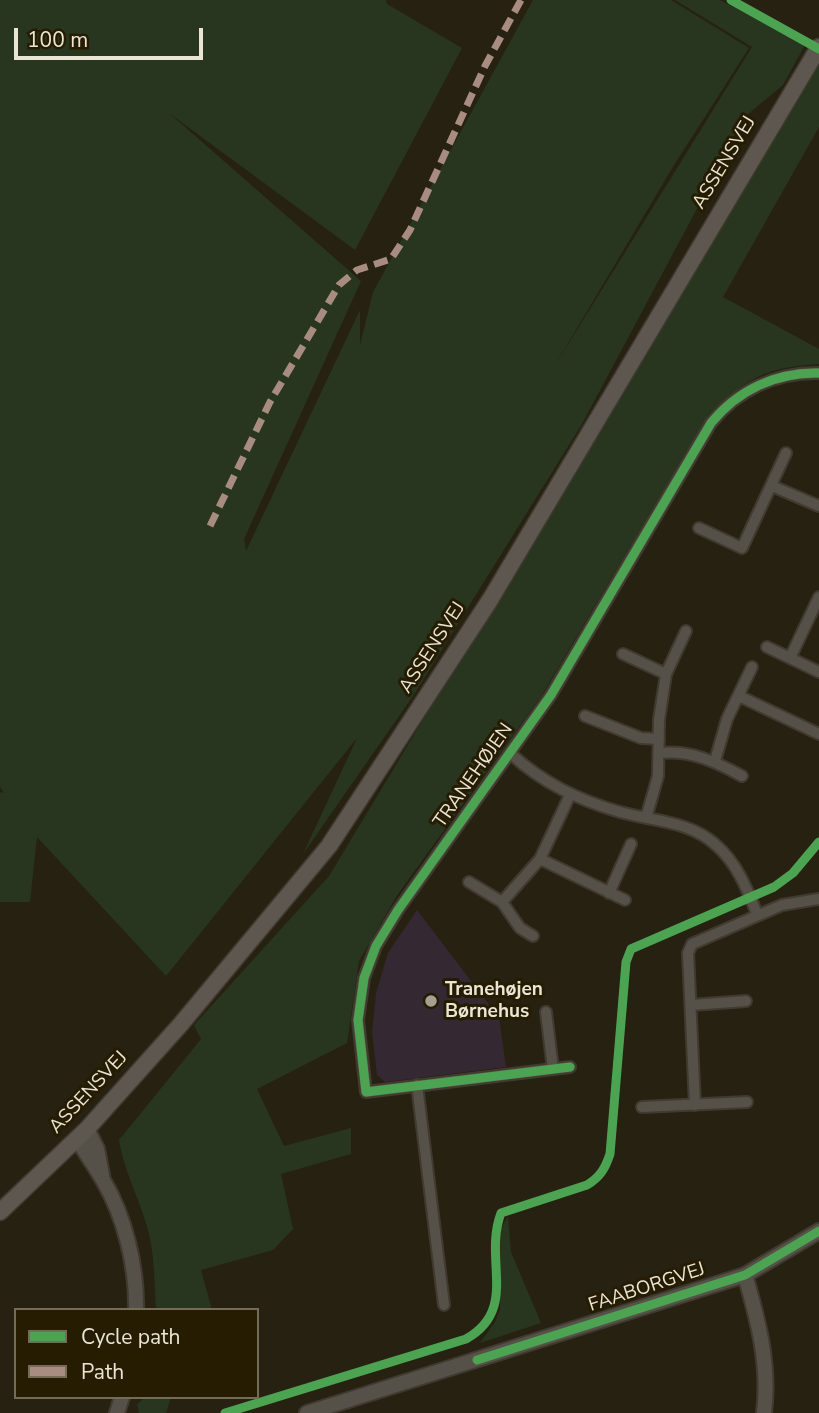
<!DOCTYPE html>
<meta charset="utf-8">
<style>
body{margin:0}
#map{position:relative;width:819px;height:1413px;overflow:hidden;background:#272112;font-family:"Nunito Sans",sans-serif}
canvas{display:block}
.legend{position:absolute;left:14px;top:1308px;width:245px;height:91px;box-sizing:border-box;background:#261c02;border:2px solid #756c56;margin:0;padding:9px 12px;list-style:none;font-size:21px;color:#ebe5d5}
.legend li{display:flex;align-items:center;gap:14px;height:35px}
.legend b{width:35px;border:2px solid #756c56}
.scale{position:absolute;left:14px;top:28px;width:189px;height:32px;box-sizing:border-box;border:4px solid #ebe5d5;border-top:0;padding-left:9px;font-size:21px;line-height:24px;white-space:nowrap;color:#ebe5d5;-webkit-text-stroke:5px #261c02;paint-order:stroke}
</style>
<div id="map">
<canvas width="819" height="1413"></canvas>
<ul class="legend">
<li><b style="height:9px;background:#4ca352"></b>Cycle path</li>
<li><b style="height:9px;background:#a88b81"></b>Path</li>
</ul>
<div class="scale">100 m</div>
</div>
<script>
const context = document.querySelector('canvas').getContext('2d');
context.lineJoin = 'round';
function fill(path, color) { context.fillStyle = color; context.fill(path, 'evenodd'); }
function strokePath(path, color, width, dash) { context.strokeStyle = color; context.lineWidth = width; context.lineCap = dash ? 'butt' : 'round'; context.setLineDash(dash || []); context.stroke(path); }
function label(font, color, halo, rows, align = 'center') {
  context.font = font + ' "Nunito Sans",sans-serif'; context.lineWidth = 6; context.setLineDash([]); context.textBaseline = 'middle'; context.strokeStyle = halo; context.fillStyle = color; for (const [text, x, y, turn = 0] of rows) {
    context.save(); context.translate(x, y); context.rotate((+turn || 0) * Math.PI / 180); context.textAlign = isNaN(turn) ? turn : align; if (halo) context.strokeText(text, 0, 0); context.fillText(text, 0, 0); context.restore();
  }
}
fill(new Path2D(`
 M417 910 494 1011 498 1010 506 1067 385 1082 377 1075 372 1033 376 993 388 953Z`), '#342832');
fill(new Path2D(`
 M0 0H386L387 4 462 48 355 250 169 113 361 281 244 539 246 551 360 310V345L373 292 533 0H671L749 48 674 165 554 367 752 47 675 0H720L805 45 783 85 747 115 582 424 413 696 303 854 357 738 166 976 37 837 30 902H0V792L4 793 0 787Z
 M819 62V127L723 297 819 349V364C762 368 749 378 708 415L542 695 398 894 359 961 347 1043 257 1089 284 1146 351 1128V1154L281 1174 293 1229 273 1250 201 1270 212 1310H156C154 1281 155 1250 146 1223 137 1194 124 1170 119 1140L201 1039 194 1025 329 876Z
 M508 1216 511 1252 541 1323 480 1343 495 1322 500 1309V1230Z
 M146 1397H171L166 1413H139L137 1404Z`), '#28361f');
const minor = new Path2D(`
 M772 486 819 506
 M699 528 742 548 786 453
 M767 647 819 672
 M623 654 666 674
 M790 658 819 597
 M739 696 819 734
 M585 716 641 738 659 739
 M661 753C691 750 716 762 742 776
 M511 754C543 783 578 800 620 812 652 821 690 821 716 845 737 863 747 889 757 914
 M715 761 727 719 752 667
 M646 818 658 776 659 720 666 674 686 631
 M540 859 625 900
 M469 882 502 902 520 928 533 936
 M609 893 631 844
 M502 902 540 859 570 795
 M691 1005 746 1001
 M546 1012 553 1069
 M570 1067 366 1092 358 1020 364 978 376 946 398 910 551 695 711 423C738 390 776 372 819 373
 M417 1085 444 1305
 M695 1105 688 953 692 944 782 905 819 899
 M642 1107 747 1102`);
const tertiary = new Path2D(`
 M87 1129 97 1149 102 1175
 M77 1138C85 1153 95 1166 103 1180 125 1217 137 1267 136 1310
 M745 1275C758 1320 770 1365 764 1413
 M117 1413 122 1397
 M307 1413 745 1275 819 1231`);
const secondary = new Path2D(`
 M0 1212 87 1129 181 1024 329 846 490 600 819 47`);
strokePath(minor, '#403a30', 14);
strokePath(tertiary, '#403a30', 18);
strokePath(secondary, '#403a30', 19);
strokePath(minor, '#565148', 10);
strokePath(tertiary, '#565148', 14);
strokePath(secondary, '#5d574f', 16);
strokePath(new Path2D(`
 M210 526 270 402 339 285 357 270 391 259 410 230 485 66 521 0`), '#a88b81', 7, [14, 7]);
strokePath(new Path2D(`
 M731 0 819 49
 M570 1067 366 1092 358 1020 364 978 376 946 398 910 551 695 711 423C738 390 776 372 819 373
 M477 1360 745 1275 819 1231
 M225 1413 466 1339C519 1309 483 1260 501 1213L587 1185C600 1177 605 1169 610 1154L626 962 631 949 774 887 793 873 819 842`), '#4ca352', 9);
for (const [x, y, r, color] of [
 [431,1001,7,"#a6a091"]
]) { const dot = new Path2D(); dot.arc(x, y, r, 0, 2 * Math.PI); context.fillStyle = color; context.fill(dot); strokePath(dot, '#261c02', 2.5); }
label('19px', '#ebe5d5', '#261c02', [
 ["ASSENSVEJ",725,163,-59],
 ["ASSENSVEJ",433,648,-57],
 ["TRANEHØJEN",474,776,-55],
 ["ASSENSVEJ",89,1093,-47],
 ["FAABORGVEJ",647,1288,-18]
]);
label('bold 19px', '#ebe5d5', '#261c02', [
 ["Tranehøjen",445,990],
 ["Børnehus",445,1012]
], 'left');
</script>
